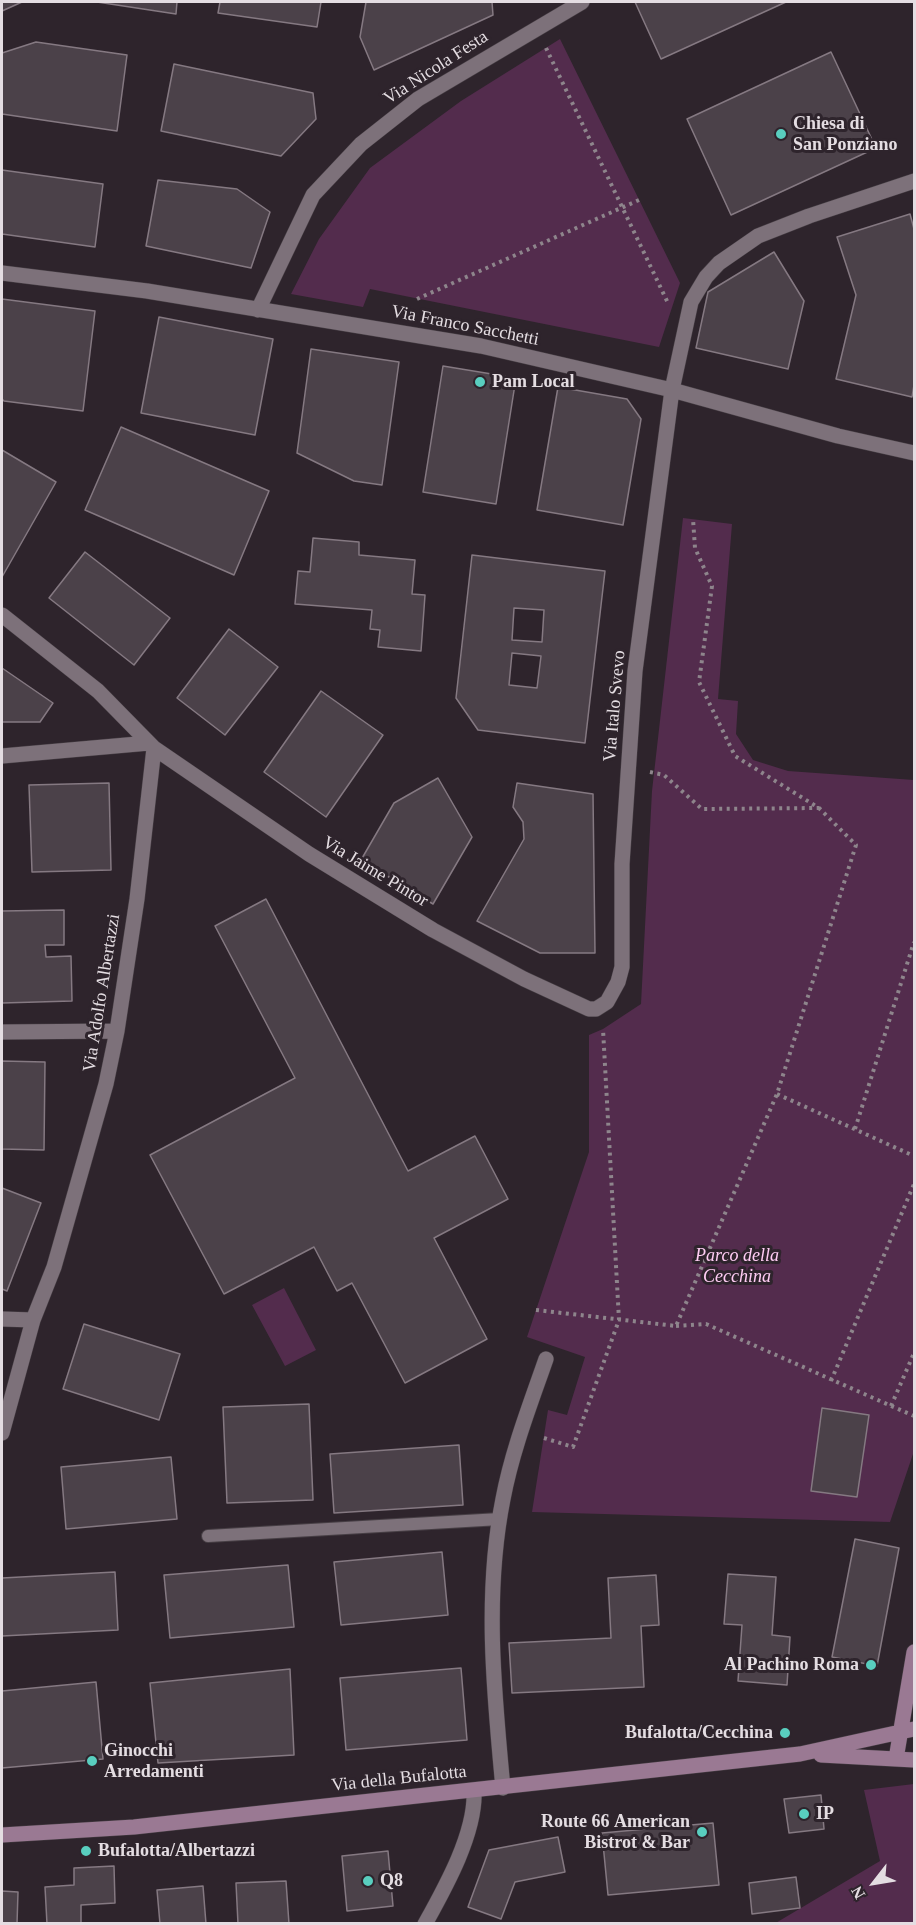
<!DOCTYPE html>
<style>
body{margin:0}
#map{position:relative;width:916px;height:1925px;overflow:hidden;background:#2e242c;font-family:Georgia,serif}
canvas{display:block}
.frame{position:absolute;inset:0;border:3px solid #e4dde2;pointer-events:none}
.north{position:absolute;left:844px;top:1853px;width:60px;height:60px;-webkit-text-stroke:4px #2e242c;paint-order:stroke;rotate:239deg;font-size:16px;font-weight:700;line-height:24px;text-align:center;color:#e4dde2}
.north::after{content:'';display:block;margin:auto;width:21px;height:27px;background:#e4dde2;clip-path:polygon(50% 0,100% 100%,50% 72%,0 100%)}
</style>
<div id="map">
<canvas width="916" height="1925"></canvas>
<div class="frame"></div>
<div class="north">N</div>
</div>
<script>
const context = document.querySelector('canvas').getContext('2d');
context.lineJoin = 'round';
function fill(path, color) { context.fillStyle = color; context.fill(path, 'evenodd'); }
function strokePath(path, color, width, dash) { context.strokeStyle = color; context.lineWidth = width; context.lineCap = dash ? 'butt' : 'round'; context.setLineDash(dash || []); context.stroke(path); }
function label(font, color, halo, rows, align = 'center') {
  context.font = font + ' Georgia,serif'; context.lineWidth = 6; context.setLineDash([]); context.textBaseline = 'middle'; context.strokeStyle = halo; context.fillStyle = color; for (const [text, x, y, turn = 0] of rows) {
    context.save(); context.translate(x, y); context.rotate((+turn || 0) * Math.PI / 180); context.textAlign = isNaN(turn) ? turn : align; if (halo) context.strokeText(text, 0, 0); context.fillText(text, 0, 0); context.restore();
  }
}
fill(new Path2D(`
 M560 39 680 283 659 347 370 289 363 307 291 294 319 239 370 168 461 101Z
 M683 518 732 524 718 699 738 701 736 734 753 760 788 771 914 780V1451L890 1522 532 1512 548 1410 567 1415 585 1357 527 1337 589 1152V1035L603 1029 641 1004 652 791Z
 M284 1288 316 1350 285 1366 252 1305Z
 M914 1784V1923L774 1924 880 1861 864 1790Z`), '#532c4d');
const building = new Path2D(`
 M2 2H22L2 11Z
 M97 2H177L176 14Z
 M220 2H321L317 27 218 13Z
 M366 2H492L493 15 374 70 360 37Z
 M635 2H786L661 59Z
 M36 42 127 55 117 131 2 114V53Z
 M831 52 876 148 731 215 687 119Z
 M174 64 313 93 316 119 281 156 161 131Z
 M2 170 103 184 95 247 2 234Z
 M158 180 237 189 270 212 251 268 146 246Z
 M910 214 914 229V385L912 397 836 379 856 295 837 237Z
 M774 252 804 301 788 369 696 348 708 292Z
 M2 299 95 311 83 411 4 401 2 399Z
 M159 317 273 339 255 435 141 413Z
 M311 349 399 362 382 485 354 481 297 453Z
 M443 366 516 378 496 504 423 492Z
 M558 387 627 399 641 419 623 525 537 510Z
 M121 427 269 491 234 575 85 510Z
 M2 450 56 482 2 577Z
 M313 538 359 542V555L415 560 412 594 425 595 421 651 378 647 380 630 370 629 372 610 295 604 298 571 310 572Z
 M85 552 170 618 134 665 49 598Z
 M472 555 605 571 585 743 478 730 456 698ZM514 608 544 610 542 642 512 640ZM512 653 541 656 537 688 509 685Z
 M229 629 278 667 225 735 177 698Z
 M2 668 53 703 40 722H2Z
 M321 691 383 735 326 817 264 772Z
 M438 778 472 837 433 904 361 860 394 803Z
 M109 783 111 870 32 872 29 785Z
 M517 783 593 794 595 953H540L477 921 524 839 523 822 513 807Z
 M266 899 408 1171 475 1136 508 1199 434 1238 487 1339 405 1383 352 1283 337 1291 314 1247 224 1294 150 1155 295 1078 215 926Z
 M64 910V945H45L46 957 71 956 72 1001 2 1003V911Z
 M2 1061 45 1062 44 1150 2 1149Z
 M2 1188 41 1203 7 1291 2 1289Z
 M84 1324 180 1354 159 1420 63 1389Z
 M309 1404 313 1500 227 1503 223 1407Z
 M822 1408 869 1415 857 1497 811 1491Z
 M459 1445 463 1505 334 1513 330 1454Z
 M171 1457 177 1519 66 1529 61 1467Z
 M855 1539 899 1548 877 1666 832 1657Z
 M442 1552 448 1615 341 1625 334 1562Z
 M288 1565 294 1627 170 1638 164 1575Z
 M115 1572 118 1630 2 1636V1578Z
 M728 1574 776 1577 772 1635 790 1637 787 1685 738 1681 742 1625 724 1624Z
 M656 1575 659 1625 641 1626 644 1687 512 1693 509 1643 611 1638 608 1578Z
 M461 1668 467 1740 346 1750 340 1678Z
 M290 1669 294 1755 158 1763 150 1683Z
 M96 1682 103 1759 2 1768V1691Z
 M821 1795 824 1829 789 1833 784 1799Z
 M713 1823 719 1885 608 1895 602 1833Z
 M558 1837 565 1872 515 1882 501 1919 468 1907 489 1850Z
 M388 1851 393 1906 347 1911 342 1856Z
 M114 1866 115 1903 81 1905V1924H47L45 1887 74 1885V1868Z
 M796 1877 800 1908 752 1914 749 1883Z
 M286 1881 289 1924H238L236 1883Z
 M203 1886 206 1924H160L157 1890Z
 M2 1891 18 1892 17 1924H2Z`);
fill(building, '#4b4149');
strokePath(building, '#857982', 1.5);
const lane = new Path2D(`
 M208 1536 500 1519`);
const street = new Path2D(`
 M2 273 147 291 481 346 672 390 838 436 914 453
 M258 310 313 195 361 144 418 99 582 2
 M2 615 98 691 154 748 309 854 433 930 524 979 589 1009H596L607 1002 618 982 622 967V864L635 671 672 390 691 302 706 277 719 263 758 236 809 216 914 181
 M2 756 149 743
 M2 1032 117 1031
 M2 1319 33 1320
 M2 1433 33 1320 54 1267 106 1084 117 1031 137 899 154 748
 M503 1788C494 1693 484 1594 503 1499 512 1451 530 1405 546 1359
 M425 1924C445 1888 476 1833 474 1791`);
const secondary = new Path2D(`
 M821 1755 914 1760
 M896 1759 914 1652
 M2 1835 134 1827 800 1754 914 1729`);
strokePath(lane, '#473f45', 14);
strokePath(street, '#473f45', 16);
strokePath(secondary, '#473f45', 16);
strokePath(new Path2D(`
 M546 48 668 303
 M417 299 639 200
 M650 772 664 775 702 809 819 808
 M777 1094 914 1156
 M855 1129 914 942
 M536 1310 676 1326 777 1094 856 845 819 808 735 756 699 682 712 586 695 548 693 519
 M676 1326 706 1324 914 1416
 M831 1381 914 1184
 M891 1406 914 1353
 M544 1438 573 1447 619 1320 603 1029`), '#8e858c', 4, [3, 4.5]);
strokePath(lane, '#7d717a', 12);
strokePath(street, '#7d717a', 15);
strokePath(secondary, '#9a7993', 15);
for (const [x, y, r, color] of [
 [781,134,6,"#59cebf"],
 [480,382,6,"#59cebf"],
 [871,1665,6,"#59cebf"],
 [785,1733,6,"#59cebf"],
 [92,1761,6,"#59cebf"],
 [804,1814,6,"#59cebf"],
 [702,1832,6,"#59cebf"],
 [86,1851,6,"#59cebf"],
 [368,1881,6,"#59cebf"]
]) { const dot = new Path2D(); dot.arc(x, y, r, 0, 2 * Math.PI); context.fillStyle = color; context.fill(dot); strokePath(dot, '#2e242c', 2); }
label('18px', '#e4dde2', '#2e242c', [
 ["Via Nicola Festa",436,68,-33],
 ["Via Franco Sacchetti",465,326,11],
 ["Via Italo Svevo",615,706,-85],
 ["Via Jaime Pintor",375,872,31],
 ["Via Adolfo Albertazzi",102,993,-81],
 ["Via della Bufalotta",399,1779,-6]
]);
label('bold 18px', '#e4dde2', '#2e242c', [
 ["Chiesa di",793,124],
 ["San Ponziano",793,145],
 ["Pam Local",492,382],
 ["Al Pachino Roma",859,1665,"right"],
 ["Bufalotta/Cecchina",773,1733,"right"],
 ["Ginocchi",104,1751],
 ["Arredamenti",104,1772],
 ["IP",816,1814],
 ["Route 66 American",690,1822,"right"],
 ["Bistrot & Bar",690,1843,"right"],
 ["Bufalotta/Albertazzi",98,1851],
 ["Q8",380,1881]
], 'left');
label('italic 18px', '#ffccf4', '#2e242c', [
 ["Parco della",737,1256],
 ["Cecchina",737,1277]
]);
</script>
